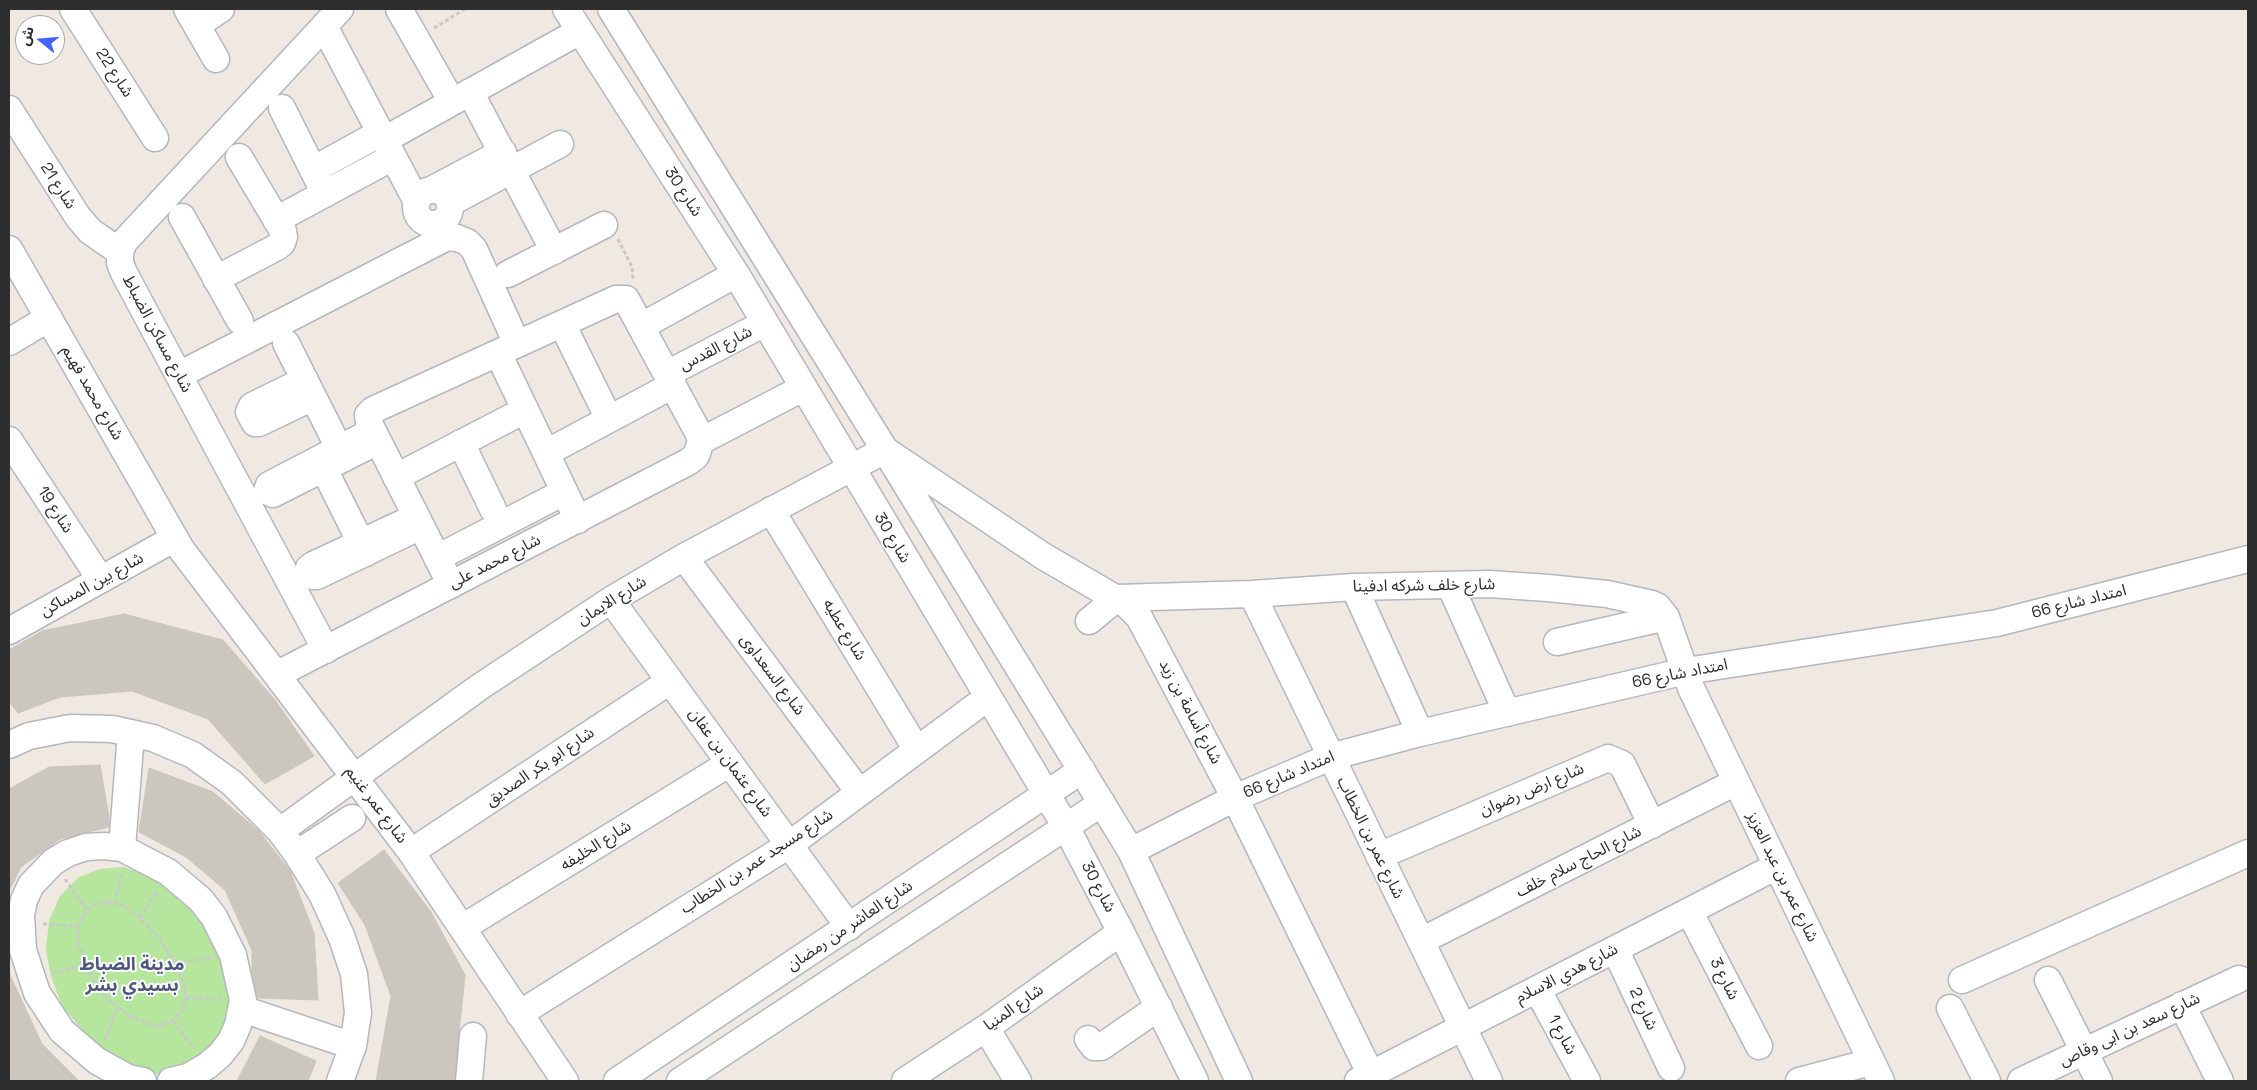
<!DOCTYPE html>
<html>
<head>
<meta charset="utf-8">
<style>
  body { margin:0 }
  #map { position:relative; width:2257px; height:1090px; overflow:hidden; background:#efe9e1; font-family:"Space Grotesk","Noto Sans Arabic",sans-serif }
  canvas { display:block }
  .frame { position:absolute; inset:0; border:10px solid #2e2e2e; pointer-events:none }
  .north { position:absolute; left:15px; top:15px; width:50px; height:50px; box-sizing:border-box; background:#fff; border:1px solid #ababab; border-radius:50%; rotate:287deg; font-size:14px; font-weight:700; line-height:20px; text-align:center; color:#2e2e2e }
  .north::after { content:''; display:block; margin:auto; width:18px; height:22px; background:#4264fb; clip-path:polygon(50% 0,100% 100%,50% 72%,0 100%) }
</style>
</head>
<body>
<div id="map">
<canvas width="2257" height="1090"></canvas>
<div class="frame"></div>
<div class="north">ش</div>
</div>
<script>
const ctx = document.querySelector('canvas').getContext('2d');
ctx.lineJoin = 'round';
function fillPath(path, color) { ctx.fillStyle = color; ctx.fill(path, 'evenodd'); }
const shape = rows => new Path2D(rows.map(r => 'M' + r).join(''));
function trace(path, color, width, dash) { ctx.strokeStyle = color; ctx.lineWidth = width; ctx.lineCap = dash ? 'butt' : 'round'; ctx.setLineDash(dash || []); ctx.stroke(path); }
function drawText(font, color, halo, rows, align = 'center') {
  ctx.font = font + ' "Space Grotesk","Noto Sans Arabic",sans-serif'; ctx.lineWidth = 4; ctx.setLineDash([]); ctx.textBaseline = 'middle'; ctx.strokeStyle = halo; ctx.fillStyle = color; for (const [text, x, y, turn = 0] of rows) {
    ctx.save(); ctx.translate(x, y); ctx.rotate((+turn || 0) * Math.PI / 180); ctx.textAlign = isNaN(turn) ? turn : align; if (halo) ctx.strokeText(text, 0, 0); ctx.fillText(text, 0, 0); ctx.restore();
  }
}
fillPath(shape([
  [123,867,145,874,187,901,206,920,231,966,231,1038,168,1075,145,1073,97,1047,62,1006,51,976,46,950,49,921,60,896,79,877,100,869]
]), '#b6e59e');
const building = shape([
  [124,614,223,640,275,700,314,756,265,784,208,719,132,691,60,697,18,713,9,702,9,650,42,631,124,614],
  [100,765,109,817,109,827,60,839,21,867,9,891,9,789,49,767,100,765],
  [149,768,213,792,259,831,290,871,314,933,318,1000,258,998,252,973,252,950,225,890,186,857,139,832,149,768],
  [384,850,431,912,465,975,454,1081,376,1081,391,996,365,925,338,883,384,850],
  [9,973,42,1044,79,1081,9,1081,9,973],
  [260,1036,316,1061,308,1081,237,1081,260,1036]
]);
fillPath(building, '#cbc7bf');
trace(building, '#cbc5ba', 1);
const minor = shape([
  [73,9,155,138],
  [187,9,216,59],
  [399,9,452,102],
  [566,9,736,274,1066,827,1121,932,1195,1081],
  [611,9,885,450,1131,851,1239,1081],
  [197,25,221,9],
  [324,26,416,200],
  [470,92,554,251],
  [282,108,325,194],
  [9,109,78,217,90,231,120,252],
  [384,140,580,31],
  [313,170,380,133],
  [433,189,503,152],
  '416 207a17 17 0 1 1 34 0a17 17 0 1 1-34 0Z',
  [450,203,560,144],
  [182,217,240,321],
  [276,220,393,157],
  [9,249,181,549,411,852,565,1081],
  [508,274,604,225],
  [216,279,277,247,282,243,284,237,283,231,239,157],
  [642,326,736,274],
  [568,336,609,419],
  [9,342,49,318],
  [286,343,344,458],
  [498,353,578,520],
  [667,374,765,323],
  [179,375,447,237,457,238,467,242,474,249,517,344],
  [305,380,252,406,249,412,255,423,259,423,313,397],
  [373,431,269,485,267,491,273,494,378,441],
  [9,440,101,580],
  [701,441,803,388],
  [461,443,493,509],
  [546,453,673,385],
  [319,459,366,553],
  [396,477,525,410],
  [771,510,917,750],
  [416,517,313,565,309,568,309,573,312,576,317,576,421,526],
  [684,557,859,792],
  [437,558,564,492],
  [1450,585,1507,713],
  [1354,587,1420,733],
  [1252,594,1489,1081],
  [611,600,849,927],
  [1089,621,1117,598,1252,594,1354,587,1489,584,1548,588,1607,594,1652,604,1658,607,1666,617,1691,688,1881,1081],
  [9,631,175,538],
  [1557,642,1666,617],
  [326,650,124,273,120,263,120,252,124,242,340,9],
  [278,674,688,462,696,456,701,441,699,434,626,299,616,299,373,410,368,415,369,423,451,585],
  [9,745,29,736,70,728,112,729,153,738,193,755,232,783,280,831,297,854,322,894,342,938,354,974,358,1013,353,1046,340,1081],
  [280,831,481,686,611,600,684,557,885,450,1043,556,1127,605,1139,617,1235,798,1374,1081],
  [122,848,131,733],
  [1131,851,1235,798,1330,757,1420,733,1686,671,1997,623,2248,559],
  [411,852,670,681],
  [297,854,352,818],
  [1379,856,1608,758,1622,764,1652,825],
  [1689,911,1759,1046],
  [462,928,730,763],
  [1421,941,1736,782],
  [1615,949,1671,1068],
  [1962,980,2248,853],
  [2048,980,2099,1081],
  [1537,989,1587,1081],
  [2182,1005,2220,1081],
  [1950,1008,1987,1081],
  [242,1009,353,1046],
  [519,1014,789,845,987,698],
  [986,1028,1018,1081],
  [1088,1039,1094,1047,1101,1047,1159,1007],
  [143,1081,128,1078,97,1061,62,1031,37,993,23,950,21,915,24,900,31,885,53,862,68,853,86,847,104,846,122,848,168,872,201,900,214,917,233,955,243,1000,238,1025,231,1041,220,1055,207,1066,188,1077,171,1081],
  [469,1081,473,1036],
  [617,1081,1082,770],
  [680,1081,1102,803],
  [905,1081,986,1028,1121,932],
  [1358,1081,1777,866],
  [1799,1081,1871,1062],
  [2021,1081,2239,979]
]);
trace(minor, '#b4b7c1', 29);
trace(shape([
  [434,28,465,9],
  [618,239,632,267,633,279],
  [65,879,87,910],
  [108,902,124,906,140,918,160,939,175,963,184,984,186,998,182,1011,173,1021,163,1025,153,1026,129,1016,107,998,91,976,78,944,78,926,87,910,100,903,108,902],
  [115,903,122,872],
  [140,918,157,891],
  [43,924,78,926],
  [175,963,212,958],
  [53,973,85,964],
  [186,998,221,999],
  [173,1021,194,1048],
  [105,1040,117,1008]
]), '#c9c9c9', 3, [4, 2.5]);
trace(minor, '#fff', 26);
drawText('16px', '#2e2e2e', '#fff', [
  ["شارع 22",114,73,57],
  ["شارع 21",58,186,57],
  ["شارع 30",683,192,57],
  ["شارع مساكن الضباط",157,334,62],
  ["شارع القدس",716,349,-27],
  ["شارع محمد فهيم",92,393,60],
  ["شارع 19",55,510,57],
  ["شارع 30",892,538,59],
  ["شارع محمد على",495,562,-27],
  ["شارع بين المساكن",92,585,-29],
  ["شارع خلف شركه ادفينا",1424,586,-1],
  ["شارع الايمان",612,601,-32],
  ["امتداد شارع 66",2079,602,-14],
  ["شارع عطيه",844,630,59],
  ["امتداد شارع 66",1680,674,-11],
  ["شارع السعداوى",772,675,53],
  ["شارع أسامة بن زيد",1190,712,62],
  ["شارع عثمان بن عفان",730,763,54],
  ["شارع ابو بكر الصديق",540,767,-34],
  ["امتداد شارع 66",1289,775,-23],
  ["شارع ارض رضوان",1532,790,-23],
  ["شارع عمر غنيم",376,805,53],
  ["شارع عمر بن الخطاب",1370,838,64],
  ["شارع الخليفه",596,846,-32],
  ["شارع مسجد عمر بن الخطاب",757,862,-33],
  ["شارع الحاج سلام خلف",1579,862,-27],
  ["شارع عمر بن عبد العزيز",1782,877,64],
  ["شارع 30",1098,887,62],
  ["شارع العاشر من رمضان",850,926,-34],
  ["شارع هدي الاسلام",1567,974,-27],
  ["شارع 3",1724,979,63],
  ["شارع المنيا",1014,1008,-35],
  ["شارع 2",1643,1009,65],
  ["شارع سعد بن ابى وقاص",2130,1030,-25],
  ["شارع 1",1562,1035,62]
]);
drawText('bold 18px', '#4d5680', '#fff', [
  ["مدينة الضباط",132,965],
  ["بسيدي بشر",132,986]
]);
</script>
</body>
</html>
